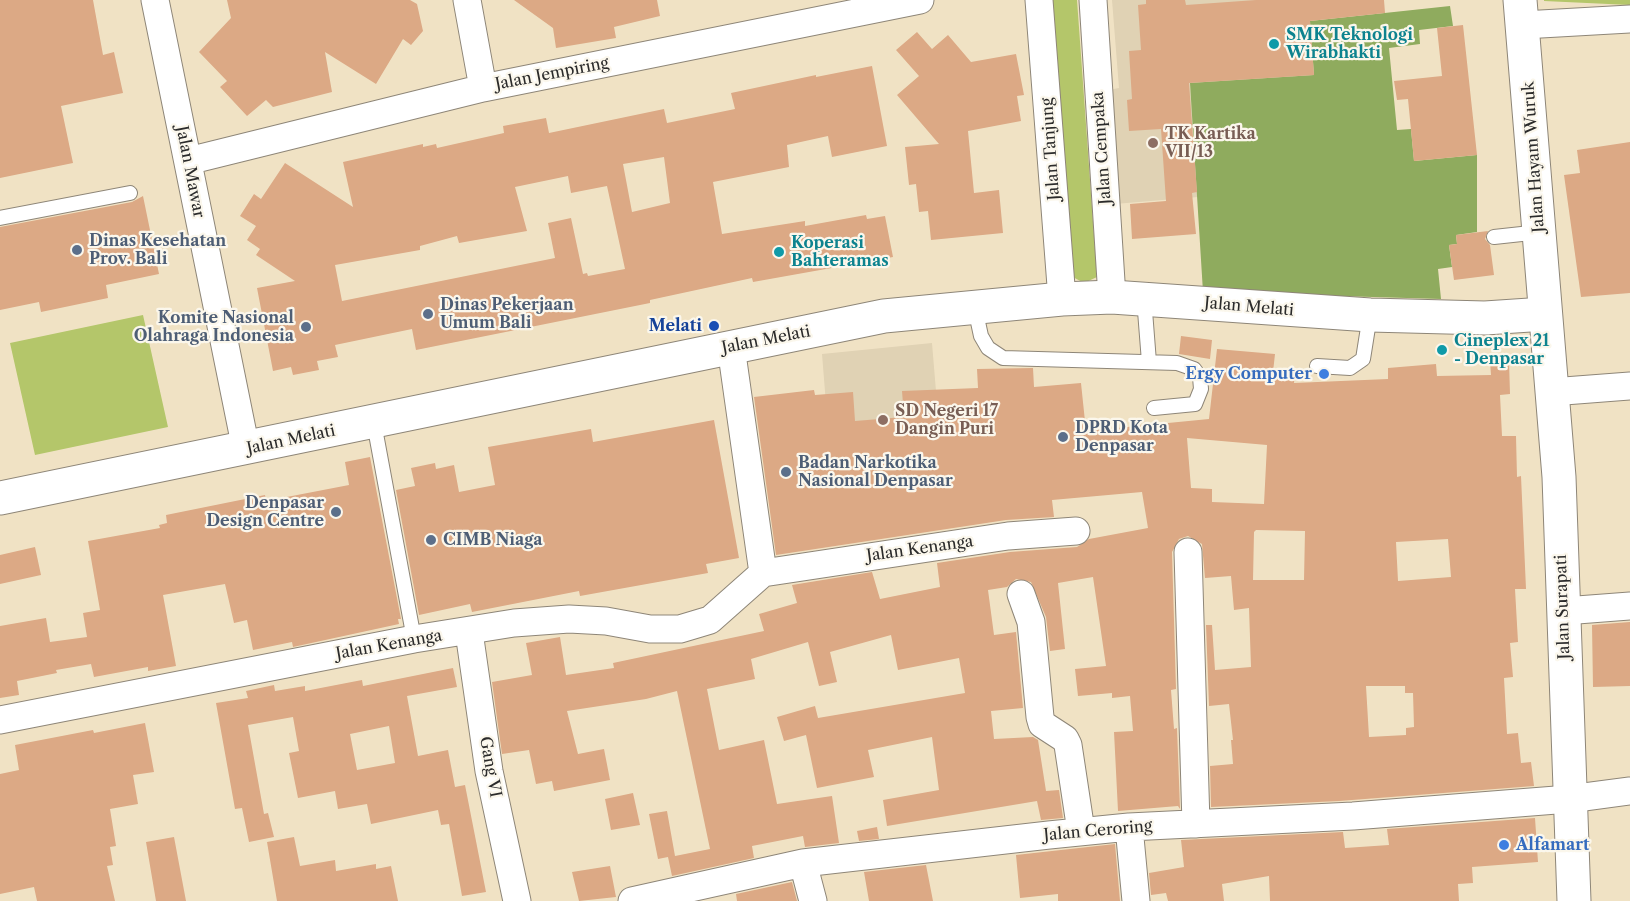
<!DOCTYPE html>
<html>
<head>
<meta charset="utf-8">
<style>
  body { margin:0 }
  canvas { display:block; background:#f0e2c4 }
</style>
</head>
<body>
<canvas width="1630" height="901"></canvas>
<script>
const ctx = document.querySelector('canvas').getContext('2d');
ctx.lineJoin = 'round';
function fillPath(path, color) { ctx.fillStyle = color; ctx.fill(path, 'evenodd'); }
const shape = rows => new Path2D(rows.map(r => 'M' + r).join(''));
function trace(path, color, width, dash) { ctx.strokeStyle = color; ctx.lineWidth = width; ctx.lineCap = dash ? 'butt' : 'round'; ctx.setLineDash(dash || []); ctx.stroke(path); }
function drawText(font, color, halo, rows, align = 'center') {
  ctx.font = font + ' "Libre Caslon Text",serif'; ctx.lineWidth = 4.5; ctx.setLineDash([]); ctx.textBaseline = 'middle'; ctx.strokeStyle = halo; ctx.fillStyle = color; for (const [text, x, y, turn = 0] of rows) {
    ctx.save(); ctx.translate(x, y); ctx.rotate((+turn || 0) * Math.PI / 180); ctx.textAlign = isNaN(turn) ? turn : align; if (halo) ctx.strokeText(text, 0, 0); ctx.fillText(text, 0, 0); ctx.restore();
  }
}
fillPath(shape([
  [1112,0,1309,0,1314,75,1190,84,1198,197,1115,204,1108,90,1119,88],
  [932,343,936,391,834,504,822,354]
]), '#e0d2b4');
fillPath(shape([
  [1051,0,1077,0,1097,277,1084,283,1071,276],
  [1544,0,1630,0,1630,5,1544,1],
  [143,315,168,427,35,455,10,343]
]), '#b4c66a');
fillPath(shape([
  [1450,6,1453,26,1419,30,1420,44,1389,48,1397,130,1411,129,1414,161,1477,155,1477,232,1456,235,1457,244,1449,245,1452,267,1438,269,1441,299,1203,292,1190,83,1314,75,1310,21]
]), '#8fab5e');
fillPath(shape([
  [0,0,93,0,103,55,114,52,123,93,61,106,73,163,0,178],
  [227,0,410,0,417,4,423,31,411,45,403,39,376,84,325,52,332,92,273,107,266,100,247,116,220,87,227,81,199,52,231,18],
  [514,0,657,0,660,16,614,27,616,38,556,48,553,28],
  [1146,0,1185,0,1186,5,1256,0,1384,0,1385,13,1310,21,1314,75,1189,83,1197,192,1192,193,1196,234,1132,239,1130,204,1166,201,1161,129,1129,131,1127,100,1132,99,1129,51,1141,50,1138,5,1146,4],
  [1463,25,1477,155,1414,161,1408,99,1397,100,1394,81,1442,76,1437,28],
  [917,32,932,49,948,35,971,62,1016,54,1024,95,1017,96,1021,121,968,131,974,193,999,190,1003,233,931,240,928,211,919,212,916,184,909,185,905,147,939,144,897,95,919,76,896,50],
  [872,66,887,146,832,157,828,136,787,145,789,167,713,182,722,234,805,221,805,226,866,215,867,219,885,216,893,257,753,282,752,278,650,300,650,303,416,350,412,329,335,345,338,357,317,361,319,370,293,375,291,367,273,371,257,288,295,281,256,255,260,249,247,240,256,226,240,216,254,194,261,199,285,163,353,207,343,162,423,144,423,147,436,144,437,148,504,133,503,126,546,118,549,133,664,109,667,123,735,109,731,93,816,75,816,77],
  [664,157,670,203,632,212,623,164],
  [568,176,571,193,607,186,625,269,588,276,587,273,583,274,571,218,548,223,555,258,342,301,335,265,420,250,420,246,457,236,459,243,527,231,515,187],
  [1630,142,1630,293,1581,297,1564,175,1580,173,1577,150],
  [143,196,159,274,106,285,108,298,41,312,39,302,0,310,0,227,132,202],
  [1488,231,1485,239,1490,245,1494,275,1454,280,1449,245,1457,244,1456,235],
  [1181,336,1212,340,1210,359,1179,354],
  [1217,349,1275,354,1273,372,1295,374,1294,383,1388,379,1388,368,1436,364,1437,376,1491,375,1490,361,1509,360,1510,394,1500,395,1502,436,1516,436,1517,477,1521,476,1526,589,1515,589,1518,642,1510,643,1513,677,1504,678,1507,734,1518,733,1521,763,1531,762,1534,786,1339,801,1211,807,1210,766,1233,764,1231,740,1233,740,1229,704,1209,706,1206,625,1212,625,1215,670,1251,667,1249,608,1234,610,1231,576,1205,578,1202,544,1188,536,1179,539,1172,552,1176,689,1171,690,1174,729,1177,728,1180,809,1178,806,1118,811,1114,732,1133,731,1130,696,1112,698,1112,693,1078,696,1075,669,1106,666,1093,577,1058,583,1065,649,1050,651,1046,617,1031,582,1016,579,1007,587,988,590,994,635,1016,632,1023,708,991,711,994,739,1033,737,1038,740,1046,791,1059,790,1063,818,1041,820,1037,801,887,826,883,800,939,790,932,737,868,750,874,777,817,788,806,735,784,741,777,717,815,706,818,718,965,693,959,658,898,670,891,635,830,652,837,682,819,686,808,642,751,659,755,679,707,689,719,750,764,740,777,804,832,796,839,843,805,847,803,836,752,846,754,858,672,876,668,857,658,859,649,814,667,811,675,856,710,849,677,691,646,699,567,711,578,754,604,749,610,780,554,791,552,781,536,784,529,750,502,754,492,682,532,675,526,643,560,637,566,675,614,668,613,663,764,631,759,614,797,603,792,585,872,572,880,599,940,587,937,563,1010,552,1077,547,1089,539,1148,528,1142,492,1052,500,1054,517,1006,520,776,555,754,397,814,390,815,395,853,392,855,421,904,417,902,391,978,388,977,369,1033,368,1034,387,1081,383,1086,431,1209,419],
  [1187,438,1267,445,1264,504,1212,502,1212,489,1191,488],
  [1256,530,1305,531,1304,580,1253,580,1254,532],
  [1448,539,1451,577,1398,581,1396,542],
  [1366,686,1405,686,1405,693,1413,693,1414,727,1406,728,1406,735,1369,737],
  [714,420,739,558,706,564,708,573,580,596,579,591,472,612,470,604,419,615,396,490,415,486,411,468,435,463,436,469,454,465,459,492,495,485,488,447,591,429,593,442],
  [370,457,401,619,398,619,399,624,293,647,292,642,253,650,247,620,234,623,225,584,163,595,176,666,148,671,148,667,94,677,91,664,56,670,57,673,17,681,19,695,0,698,0,626,46,618,50,642,87,637,83,613,100,610,88,541,160,528,159,525,167,523,166,515,265,495,266,501,349,485,345,462],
  [35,547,41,575,0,584,0,555],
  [1630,622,1630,686,1593,687,1592,625],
  [453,668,457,687,407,696,418,756,448,750,455,787,465,785,486,892,462,896,449,824,441,825,438,810,371,824,367,804,338,809,335,791,298,798,289,753,299,751,293,717,248,725,264,814,268,813,274,837,249,842,242,808,235,809,216,703,248,698,246,691,274,685,275,691,305,686,305,691,362,680,363,686],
  [389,726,395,763,357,770,350,734],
  [145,723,154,772,133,775,138,804,110,809,116,846,110,847,113,865,107,866,115,901,37,901,34,887,0,894,0,774,19,770,15,745,93,730,94,733],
  [633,793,640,825,611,830,605,799],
  [1535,818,1538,862,1472,867,1473,883,1458,884,1459,901,1270,901,1269,876,1222,884,1224,901,1168,901,1166,893,1151,895,1149,873,1184,867,1181,840,1343,832,1345,848,1389,845,1387,829],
  [877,827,879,839,859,841,857,831],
  [174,837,186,901,156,901,146,842],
  [294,837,300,866,335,860,336,871,376,864,376,869,391,866,398,901,277,901,267,842],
  [1115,844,1120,901,1058,901,1058,894,1020,898,1016,855],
  [926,865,933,901,869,901,864,872],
  [610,866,616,897,579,901,572,872],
  [792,882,797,901,737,901,736,894]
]), '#dca985');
const service = shape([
  [0,218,130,193],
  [1494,237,1540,232],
  [1144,298,1149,362],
  [975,308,981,336,988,348,1003,358,1177,363,1194,369,1200,377,1201,389,1195,404,1154,408],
  [1317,366,1350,368,1363,359,1370,315],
  [374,423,414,639]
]);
const minor = shape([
  [155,0,246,449],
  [467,0,483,88],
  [1039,0,1062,299],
  [1093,0,1112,297],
  [1523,25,1630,19],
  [188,161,483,88,920,0],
  [731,347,763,573],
  [1551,392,1630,386],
  [1188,552,1196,824],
  [1021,594,1031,622,1040,717,1042,724,1065,739,1068,745,1081,831],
  [1564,611,1630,606],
  [469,632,489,771,517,901],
  [0,720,414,639,514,623,569,619,606,621,650,629,680,629,710,620,763,573,1008,536,1076,531],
  [1129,827,1136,901],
  [803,863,813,901],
  [632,901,803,863,1049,835,1129,827,1353,816,1569,799,1630,791]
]);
const tertiary = shape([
  [0,498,884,316,1062,299,1112,297,1370,315,1485,318,1545,314]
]);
const secondary = shape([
  [1520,0,1559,477,1574,901]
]);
trace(service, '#8e8678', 16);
trace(minor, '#8e8678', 29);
trace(tertiary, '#8e8678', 35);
trace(secondary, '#8e8678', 35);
trace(service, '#fff', 14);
trace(minor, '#fff', 27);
trace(tertiary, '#fff', 33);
trace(secondary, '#fff', 33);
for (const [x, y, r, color] of [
  [1274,44,6,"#0f9aa8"],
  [1153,143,6,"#8d6e63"],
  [77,250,6,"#5c6f8a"],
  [779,252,6,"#0f9aa8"],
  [428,314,6,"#5c6f8a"],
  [714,326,6,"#1a4fb4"],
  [306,327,6,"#5c6f8a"],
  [1442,350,6,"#0f9aa8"],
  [1324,374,6,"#3f7fe0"],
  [883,420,6,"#8d6e63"],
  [1063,437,6,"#5c6f8a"],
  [786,472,6,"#5c6f8a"],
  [336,512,6,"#5c6f8a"],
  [431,540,6,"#5c6f8a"],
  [1504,845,6,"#3f7fe0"]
]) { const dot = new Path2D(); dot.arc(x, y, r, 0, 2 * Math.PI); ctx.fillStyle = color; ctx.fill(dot); trace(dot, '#fbf7ec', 2); }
drawText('bold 16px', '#0d838f', '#fbf7ec', [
  ["SMK Teknologi",1286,35],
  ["Wirabhakti",1286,53],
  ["Koperasi",791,243],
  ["Bahteramas",791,261],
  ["Cineplex 21",1454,341],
  ["- Denpasar",1454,359]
], 'left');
drawText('16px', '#2b2b2b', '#fbf7ec', [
  ["Jalan Jempiring",552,74,-11],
  ["Jalan Cempaka",1102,148,-94],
  ["Jalan Tanjung",1051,149,-94],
  ["Jalan Hayam Wuruk",1534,157,-94],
  ["Jalan Mawar",190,172,79],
  ["Jalan Melati",1249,307,5],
  ["Jalan Melati",766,340,-11],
  ["Jalan Melati",291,440,-12],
  ["Jalan Kenanga",920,549,-8],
  ["Jalan Surapati",1563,607,-92],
  ["Jalan Kenanga",389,645,-10],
  ["Gang VI",490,767,80],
  ["Jalan Ceroring",1098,831,-5]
]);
drawText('bold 16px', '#785e54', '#fbf7ec', [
  ["TK Kartika",1165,134],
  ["VII/13",1165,152],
  ["SD Negeri 17",895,411],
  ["Dangin Puri",895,429]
], 'left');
drawText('bold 16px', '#4e5e75', '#fbf7ec', [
  ["Dinas Kesehatan",89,241],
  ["Prov. Bali",89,259],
  ["Dinas Pekerjaan",440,305],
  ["Umum Bali",440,323],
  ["Komite Nasional",294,318,"right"],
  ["Olahraga Indonesia",294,336,"right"],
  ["DPRD Kota",1075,428],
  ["Denpasar",1075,446],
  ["Badan Narkotika",798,463],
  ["Nasional Denpasar",798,481],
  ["Denpasar",324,503,"right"],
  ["Design Centre",324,521,"right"],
  ["CIMB Niaga",443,540]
], 'left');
drawText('bold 16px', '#164399', '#fbf7ec', [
  ["Melati",702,326]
], 'right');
drawText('bold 16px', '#366cbe', '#fbf7ec', [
  ["Ergy Computer",1312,374],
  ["Alfamart",1516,845,"left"]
], 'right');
</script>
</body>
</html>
